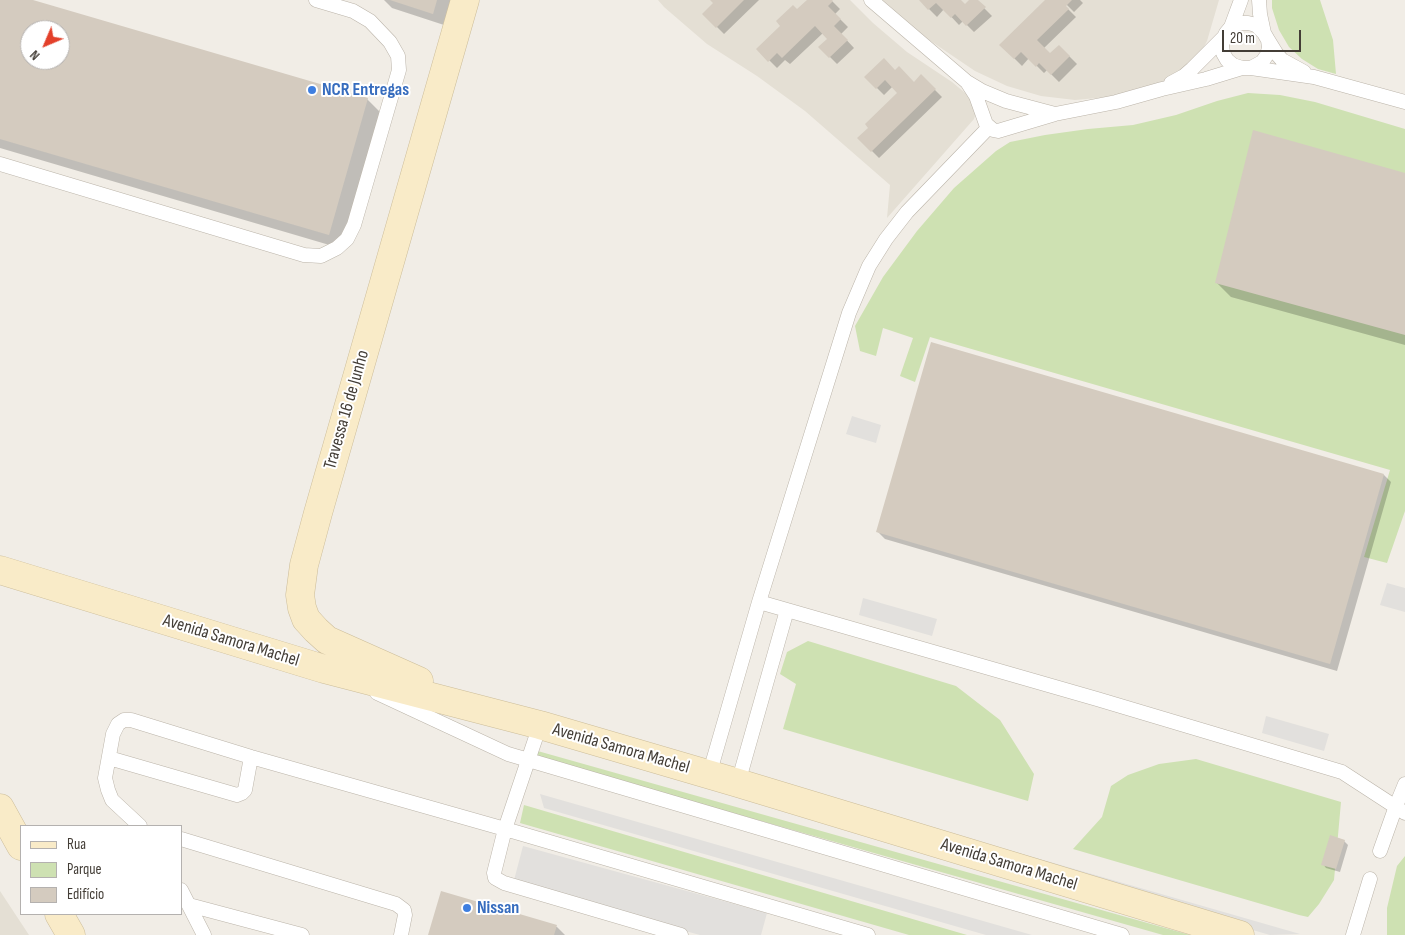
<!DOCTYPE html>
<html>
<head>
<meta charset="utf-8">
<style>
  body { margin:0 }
  #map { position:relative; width:1405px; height:935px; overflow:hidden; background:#f1ede6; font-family:"Sofia Sans Condensed",sans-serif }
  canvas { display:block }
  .legend { position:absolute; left:20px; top:825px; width:162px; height:90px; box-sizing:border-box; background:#fff; border:1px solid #b4b1af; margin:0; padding:6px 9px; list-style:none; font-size:15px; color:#433d36 }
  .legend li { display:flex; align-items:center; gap:10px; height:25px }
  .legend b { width:25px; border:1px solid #b4b1af }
  .north { position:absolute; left:20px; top:20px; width:50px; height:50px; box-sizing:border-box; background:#fff; border:1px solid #b4b1af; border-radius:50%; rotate:225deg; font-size:14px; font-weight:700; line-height:20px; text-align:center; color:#433d36 }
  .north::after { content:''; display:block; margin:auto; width:18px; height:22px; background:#e3402a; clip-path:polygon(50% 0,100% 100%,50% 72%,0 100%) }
  .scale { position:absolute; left:1222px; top:30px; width:79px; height:22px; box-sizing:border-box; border:2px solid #433d36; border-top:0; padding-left:6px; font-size:15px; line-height:18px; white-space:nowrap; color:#433d36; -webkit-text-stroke:4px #fff; paint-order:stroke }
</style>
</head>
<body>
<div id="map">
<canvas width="1405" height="935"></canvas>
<ul class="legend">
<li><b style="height:6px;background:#f9ebc8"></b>Rua</li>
<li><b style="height:14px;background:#cee1b2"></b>Parque</li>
<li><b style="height:14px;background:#d4cbbf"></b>Edifício</li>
</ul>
<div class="north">N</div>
<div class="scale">20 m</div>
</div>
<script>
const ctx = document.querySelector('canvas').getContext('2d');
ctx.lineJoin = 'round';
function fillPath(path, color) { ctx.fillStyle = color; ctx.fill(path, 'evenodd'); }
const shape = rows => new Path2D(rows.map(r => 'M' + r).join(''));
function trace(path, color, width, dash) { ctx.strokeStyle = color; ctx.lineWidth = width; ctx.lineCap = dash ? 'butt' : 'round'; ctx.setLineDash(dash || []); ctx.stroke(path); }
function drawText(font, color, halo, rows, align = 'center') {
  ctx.font = font + ' "Sofia Sans Condensed",sans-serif'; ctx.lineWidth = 4; ctx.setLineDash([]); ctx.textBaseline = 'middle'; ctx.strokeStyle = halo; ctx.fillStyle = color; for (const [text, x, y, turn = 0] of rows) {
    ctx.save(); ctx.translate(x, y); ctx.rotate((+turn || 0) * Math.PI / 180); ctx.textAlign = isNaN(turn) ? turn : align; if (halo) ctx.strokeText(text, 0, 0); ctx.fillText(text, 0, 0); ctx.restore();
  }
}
fillPath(shape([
  [658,0,850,0,873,23,907,52,952,82,970,97,976,112,974,119,887,218,890,185,805,111,757,76,707,44,664,7],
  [878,0,1219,0,1207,41,1199,56,1174,79,1142,90,1108,97,1075,100,1041,96,1007,86,975,71,907,25],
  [0,891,29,935,0,935]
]), '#e4dfd4');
fillPath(shape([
  [1272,0,1320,0,1333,40,1336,74,1318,69,1302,59,1289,47,1279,30,1272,8],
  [1248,93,1280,95,1315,102,1405,129,1405,511,1387,563,1364,557,1390,470,930,337,915,382,900,376,913,338,883,328,876,356,860,351,855,326,883,277,917,231,954,188,996,151,1010,142,1045,135,1088,129,1133,125,1176,115,1217,101],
  [808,641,956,686,1000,720,1034,774,1028,801,783,729,796,684,780,674,787,652],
  [527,748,1190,935,1163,935,525,754],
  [1196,759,1341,802,1334,880,1319,904,1308,917,1299,915,1073,849,1102,817,1111,786,1128,775,1159,764],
  [524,805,967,935,909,935,520,823],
  [1405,856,1405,935,1387,935,1387,908,1397,866]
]), '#cee1b2');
fillPath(shape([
  [852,416,881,425,876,443,846,434],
  [1387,583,1405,588,1405,612,1380,605],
  [863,598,937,619,932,636,859,615],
  [1266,716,1329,734,1324,751,1262,733],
  [762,779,1300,934,1270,935,759,788],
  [540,794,1032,935,986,935,544,808],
  [523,846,767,913,761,935,700,935,513,884]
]), '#e2e0dd');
fillPath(shape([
  [0,0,28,0,367,99,382,114,343,249,0,148],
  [30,30,60,30,60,60,30,60],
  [384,0,451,0,444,25,392,8],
  [712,0,759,0,724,34,704,14,715,3],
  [809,0,831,0,840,9,835,14,848,27,841,34,854,48,837,64,820,47,829,39,823,33,790,64,785,60,777,68,758,49],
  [920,0,959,0,965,6,971,0,976,0,992,16,974,32,963,21,959,25,944,9,937,17],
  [1046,0,1080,0,1083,3,1074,12,1066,4,1064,5,1076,17,1044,48,1050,55,1059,46,1077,64,1059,82,1047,70,1044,73,1029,58,1022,66,1001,45],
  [895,72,914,83,921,76,942,97,879,158,859,138,870,128,899,93,893,86,884,95,866,77],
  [1405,175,1405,345,1231,297,1216,282],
  [1384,475,1391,482,1337,671,885,539,878,532],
  [1344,841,1348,845,1340,872,1326,868,1323,864],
  [442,892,557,927,565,935,429,935]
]), '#0003');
fillPath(shape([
  [0,0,33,0,368,98,329,235,0,139],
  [30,30,60,30,60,60,30,60],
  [390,0,437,0,433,14],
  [710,0,744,0,716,28,702,14,713,3],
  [807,0,832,0,833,1,828,6,841,19,834,26,848,40,829,58,818,47,827,39,815,26,782,58,777,53,768,62,756,49,780,26,776,21,793,5,797,9],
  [919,0,961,0,965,4,969,0,978,0,986,7,966,26,955,14,951,18,936,3,928,10],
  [1045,0,1072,0,1066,6,1069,9,1037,40,1050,53,1059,45,1070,56,1051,75,1039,63,1036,67,1021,52,1014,59,999,45],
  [884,58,895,70,899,66,914,82,921,74,936,89,871,152,857,138,868,128,865,124,897,93,885,80,876,89,864,77],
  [1253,130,1405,173,1405,335,1215,283],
  [931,342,1384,474,1330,664,876,532],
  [1330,835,1345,840,1336,869,1321,865],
  [441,891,557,925,554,935,428,935]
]), '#d4cbbf');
const lane = shape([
  [871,0,967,82,982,91,1006,101,1055,114],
  [1231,27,1241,0],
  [1224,37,1222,45,1223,53,1227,60,1233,65,1242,68],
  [1268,40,1276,53,1282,60,1304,72],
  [1251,68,1262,62,1267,55,1269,48,1268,40,1264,33,1260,14,1259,0],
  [967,82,976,96,986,124,993,130,998,131,1055,114,1116,102,1162,89,1206,79,1242,68,1251,68,1314,77,1405,102],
  [1171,83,1184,76,1192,69,1224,37,1226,33,1231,27,1238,23,1248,23,1256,25,1264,33],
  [0,164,304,255,321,256,337,248,347,239,354,225,399,70,398,56,390,42,370,21,353,11,316,0],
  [759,602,1097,699,1342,772,1405,813],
  [377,693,508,754,1122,935],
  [540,725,505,829,494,873,495,878,504,883,681,935],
  [109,758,237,795,242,793,245,790,251,757],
  [709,775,759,602,849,313,869,266,886,239,907,212,989,127],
  [738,783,787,610],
  [140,826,112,800,108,790,105,778,113,734,118,724,124,720,131,720,251,757,505,829,868,935],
  [181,839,396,904,404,910,405,915,401,935],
  [1380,851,1396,806,1405,784],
  [181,890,204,935],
  [189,905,302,935],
  [1353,935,1370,879]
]);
const secondary = shape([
  [0,570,324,669,540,725,738,783,1240,935],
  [419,681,327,640,316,630,306,619,302,608,300,595,304,565,318,513,465,0],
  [0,808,21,846],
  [59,914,71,935]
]);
trace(lane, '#bbb4a9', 15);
trace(secondary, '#ccbd9a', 29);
trace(lane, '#fff', 14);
trace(secondary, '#f9ebc8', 28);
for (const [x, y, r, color] of [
  [312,90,5,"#3f7fe0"],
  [467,908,5,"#3f7fe0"]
]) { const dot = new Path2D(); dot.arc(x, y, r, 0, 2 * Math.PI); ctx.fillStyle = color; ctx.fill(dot); trace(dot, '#fff', 2); }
drawText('bold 18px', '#366cbe', '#fff', [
  ["NCR Entregas",322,90],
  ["Nissan",477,908]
], 'left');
drawText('18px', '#433d36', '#fff', [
  ["Travessa 16 de Junho",347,410,-74],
  ["Avenida Samora Machel",231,641,17],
  ["Avenida Samora Machel",621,749,16],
  ["Avenida Samora Machel",1009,865,17]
]);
</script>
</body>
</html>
